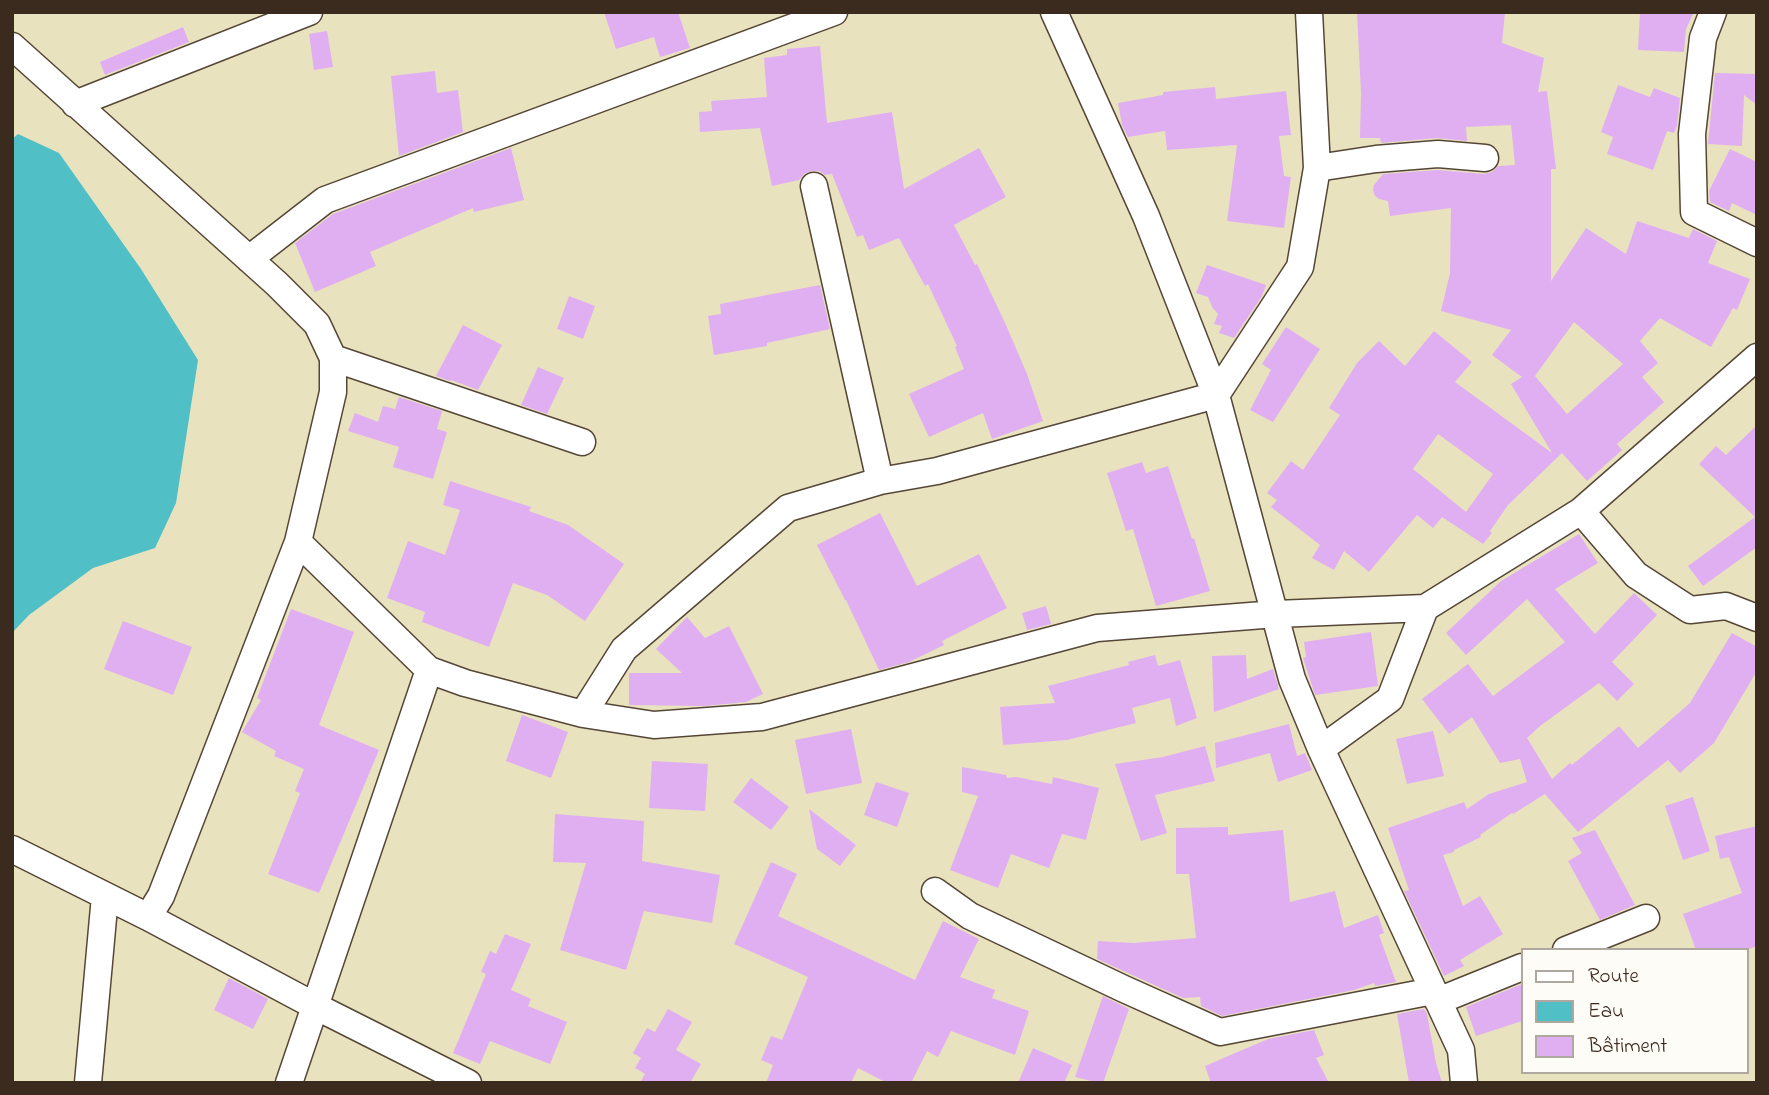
<!DOCTYPE html>
<html>
<head>
<meta charset="utf-8">
<style>
  body { margin:0 }
  #map { position:relative; width:1769px; height:1095px; overflow:hidden; background:#e9e2bf; font-family:"Indie Flower",sans-serif }
  canvas { display:block }
  .frame { position:absolute; inset:0; border:14px solid #3b2a1e; pointer-events:none }
  .legend { position:absolute; left:1521px; top:948px; width:228px; height:126px; box-sizing:border-box; background:#fdfcf7; border:2px solid #afa8a0; margin:0; padding:9px 12px; list-style:none; font-size:21px; color:#3b2a1e }
  .legend li { display:flex; align-items:center; gap:14px; height:35px }
  .legend b { width:35px; border:2px solid #afa8a0 }
</style>
</head>
<body>
<div id="map">
<canvas width="1769" height="1095"></canvas>
<div class="frame"></div>
<ul class="legend">
<li><b style="height:9px;background:#fff"></b>Route</li>
<li><b style="height:19px;background:#51bfc6"></b>Eau</li>
<li><b style="height:19px;background:#e0aff1"></b>Bâtiment</li>
</ul>
</div>
<script>
const ctx = document.querySelector('canvas').getContext('2d');
ctx.lineJoin = 'round';
function fillPath(path, color) { ctx.fillStyle = color; ctx.fill(path, 'evenodd'); }
const shape = rows => new Path2D(rows.map(r => 'M' + r).join(''));
function trace(path, color, width, dash) { ctx.strokeStyle = color; ctx.lineWidth = width; ctx.lineCap = dash ? 'butt' : 'round'; ctx.setLineDash(dash || []); ctx.stroke(path); }
fillPath(shape([
  [18,134,59,153,141,269,198,360,176,503,155,548,93,568,29,615,12,633,12,139]
]), '#51bfc6');
fillPath(shape([
  [604,12,678,12,690,48,660,57,654,37,616,49],
  [1357,12,1505,12,1502,43,1544,58,1538,92,1547,91,1556,169,1551,169,1551,281,1586,228,1626,254,1637,221,1689,238,1693,229,1717,241,1708,263,1750,279,1737,310,1733,308,1711,347,1660,318,1640,341,1658,363,1642,377,1664,402,1617,444,1622,450,1587,481,1562,453,1508,505,1490,531,1492,533,1483,544,1442,517,1433,528,1417,515,1369,572,1344,551,1334,570,1312,558,1320,545,1271,507,1277,500,1267,493,1291,461,1303,470,1340,415,1329,408,1357,363,1379,341,1405,366,1434,331,1472,362,1455,382,1552,453,1511,384,1522,377,1492,355,1511,330,1441,311,1450,273,1451,208,1390,216,1388,201,1379,199,1375,196,1373,190,1374,185,1383,174,1438,170,1484,174,1492,172,1498,166,1515,165,1511,125,1466,127,1467,141,1437,138,1381,143,1380,138,1360,138,1361,93],
  [1574,322,1623,364,1567,414,1535,376],
  [1438,434,1493,474,1466,512,1413,469],
  [1640,12,1694,12,1686,29,1684,52,1638,50],
  [183,27,189,42,105,75,100,62],
  [327,31,333,67,314,70,309,34],
  [820,46,827,123,892,112,904,189,979,148,1006,197,954,225,975,265,977,264,1006,325,1027,374,1043,421,992,439,983,413,929,437,909,394,964,369,955,347,957,346,928,284,925,286,899,238,869,250,863,235,857,237,832,174,825,175,819,171,811,171,804,174,799,180,772,186,760,128,700,132,699,112,712,111,711,101,767,97,764,58,787,55,787,49],
  [435,71,437,93,458,90,463,132,399,156,391,76],
  [1715,73,1757,74,1757,105,1744,95,1742,146,1708,144],
  [1618,85,1650,97,1654,88,1680,98,1677,126,1674,133,1667,131,1653,170,1607,154,1613,137,1601,132],
  [1215,87,1216,99,1286,91,1291,135,1279,136,1284,176,1291,177,1284,228,1227,221,1237,145,1167,150,1165,131,1128,137,1122,125,1118,103,1163,95,1163,92],
  [511,148,524,200,474,212,473,208,370,252,376,266,315,292,295,243,333,214],
  [1730,149,1757,162,1757,215,1732,203,1729,211,1710,202,1709,191],
  [1207,265,1266,285,1262,296,1234,338,1219,333,1222,326,1214,324,1218,314,1212,307,1208,297,1196,293],
  [820,285,830,329,767,343,767,346,714,355,708,316,721,314,720,304],
  [569,296,595,306,583,339,557,329],
  [463,325,502,345,478,390,451,380,450,381,436,376],
  [1286,327,1320,349,1273,422,1250,410,1271,370,1262,364],
  [538,367,564,378,547,414,521,405],
  [399,397,442,411,437,429,447,432,433,479,393,467,399,447,348,431,355,413,378,422,383,406,395,409],
  [1757,425,1757,547,1703,586,1688,566,1755,517,1699,464,1716,446,1726,455],
  [1142,462,1146,473,1168,466,1192,539,1194,538,1210,591,1156,606,1133,529,1126,531,1107,473],
  [450,481,531,507,529,511,568,525,624,564,585,621,547,595,513,583,489,647,422,622,425,612,387,598,408,541,445,555,460,510,443,505],
  [880,513,917,586,979,554,1007,608,942,641,944,645,909,662,879,670,846,600,845,600,817,545],
  [1579,534,1598,563,1555,589,1595,634,1634,593,1657,615,1612,662,1634,684,1617,701,1599,683,1540,726,1527,738,1552,779,1570,763,1572,765,1619,726,1638,748,1690,703,1732,633,1757,647,1757,671,1714,743,1680,773,1668,760,1578,832,1545,794,1513,814,1512,813,1480,835,1481,837,1454,850,1454,852,1443,855,1463,906,1480,896,1503,934,1460,960,1464,966,1444,976,1404,891,1409,890,1388,828,1464,802,1467,809,1489,794,1527,782,1520,759,1500,763,1472,717,1449,734,1422,699,1468,664,1493,696,1565,642,1527,599,1466,655,1446,633,1501,581],
  [1046,606,1051,624,1027,630,1022,613],
  [291,609,354,632,319,725,379,750,319,893,268,874,300,793,295,791,304,769,274,756,276,751,242,732,261,700,257,698],
  [687,617,705,638,729,626,763,694,746,702,704,706,629,705,629,673,682,673,656,649],
  [123,621,192,647,173,695,104,669],
  [1371,632,1378,686,1315,695,1303,658,1306,657,1304,642],
  [1155,655,1158,666,1180,660,1197,718,1176,726,1170,698,1132,708,1136,723,1067,740,1003,745,1000,707,1055,703,1048,686,1129,665,1128,662],
  [1246,655,1247,679,1273,669,1279,689,1214,712,1212,656],
  [522,715,568,732,551,778,506,761],
  [1289,724,1297,756,1305,753,1312,770,1278,782,1270,753,1216,768,1215,743],
  [851,729,862,783,806,794,795,740],
  [1433,731,1444,776,1407,784,1396,739],
  [1205,746,1215,781,1155,795,1167,833,1141,841,1115,764,1163,757],
  [652,761,708,764,705,811,649,808],
  [962,767,1006,775,1007,778,1016,777,1052,784,1053,777,1099,788,1086,840,1062,834,1049,868,1011,854,998,888,950,870,978,796,962,792],
  [751,778,789,807,771,830,733,802],
  [876,782,909,793,897,827,864,815],
  [1693,797,1710,851,1683,860,1665,806],
  [809,809,856,845,840,866,817,849],
  [555,814,644,821,642,861,720,875,712,923,644,911,626,970,560,950,586,863,553,862],
  [1757,826,1757,946,1746,950,1696,950,1683,914,1742,893,1729,857,1720,859,1715,836],
  [1228,827,1228,835,1283,830,1290,902,1335,891,1344,928,1378,915,1384,933,1379,935,1396,982,1375,986,1374,983,1354,990,1222,1016,1201,1006,1200,997,1183,998,1097,959,1098,941,1134,943,1196,938,1189,874,1176,874,1176,828],
  [1595,830,1635,905,1600,920,1568,861,1582,853,1572,838],
  [771,862,797,874,778,916,915,980,943,921,979,939,960,977,995,990,992,998,1029,1011,1015,1055,951,1031,938,1057,927,1051,911,1083,887,1083,858,1068,851,1083,766,1083,773,1065,761,1060,771,1036,782,1040,808,977,734,944],
  [505,934,531,944,511,990,531,999,528,1006,567,1022,550,1064,490,1041,480,1064,453,1053,486,974,481,972,490,951,496,954],
  [229,978,268,999,253,1029,214,1010],
  [1522,984,1522,1021,1476,1036,1466,1007],
  [1103,996,1129,1009,1103,1083,1099,1083,1075,1077],
  [668,1009,692,1022,676,1050,701,1064,690,1083,640,1083,645,1074,635,1068,641,1058,633,1053,647,1028,655,1032],
  [1424,1009,1427,1014,1436,1063,1442,1083,1409,1083,1397,1014],
  [1314,1030,1324,1055,1316,1058,1329,1083,1211,1083,1205,1066,1268,1039],
  [1033,1048,1072,1065,1064,1083,1018,1083]
]), '#e0aff1');
const minor = shape([
  [1054,12,1146,216,1216,395,1292,679,1321,749,1461,1050,1464,1083],
  [1713,12,1703,38,1692,134,1694,212,1757,243],
  [12,46,277,284,317,324,333,358,333,392,298,542],
  [75,104,309,12],
  [1317,168,1376,159,1438,154,1485,158],
  [814,186,880,481],
  [249,259,325,200,834,12],
  [333,358,582,442],
  [1581,511,1636,575,1690,610,1726,606,1757,618],
  [583,714,624,649,788,508,880,481,937,471,1216,395,1300,267,1317,168,1309,12],
  [1321,749,1390,699,1425,608],
  [12,849,148,917,161,896,298,542,429,670,465,683,583,714,654,725,762,717,1097,628,1276,614,1425,608,1581,511,1757,357],
  [935,891,970,916,1124,989,1220,1032,1433,991],
  [148,917,315,1006,468,1083],
  [1566,950,1646,918],
  [1438,1001,1522,967],
  [88,1083,105,896],
  [289,1083,429,670]
]);
trace(minor, '#554636', 29);
trace(minor, '#fff', 26);
</script>
</body>
</html>
